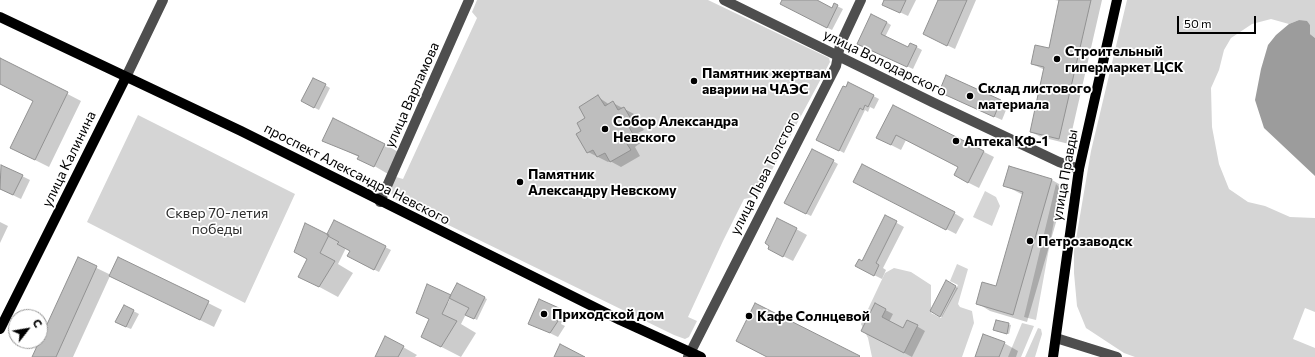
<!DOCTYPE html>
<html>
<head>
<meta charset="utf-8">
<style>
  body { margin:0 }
  #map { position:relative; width:1315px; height:357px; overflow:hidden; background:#fff; font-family:Commissioner,sans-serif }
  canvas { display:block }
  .north { position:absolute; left:8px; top:309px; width:40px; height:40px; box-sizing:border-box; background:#fff; border:1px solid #999; border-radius:50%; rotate:59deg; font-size:11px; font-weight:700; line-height:16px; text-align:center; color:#000 }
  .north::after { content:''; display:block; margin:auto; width:14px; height:18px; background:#000; clip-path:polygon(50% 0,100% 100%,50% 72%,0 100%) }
  .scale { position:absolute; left:1177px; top:16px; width:79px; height:18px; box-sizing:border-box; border:2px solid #000; border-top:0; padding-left:5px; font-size:12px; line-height:14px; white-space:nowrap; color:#000; -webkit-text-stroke:3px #fff; paint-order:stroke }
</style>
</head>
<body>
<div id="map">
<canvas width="1315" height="357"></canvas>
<div class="north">С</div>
<div class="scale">50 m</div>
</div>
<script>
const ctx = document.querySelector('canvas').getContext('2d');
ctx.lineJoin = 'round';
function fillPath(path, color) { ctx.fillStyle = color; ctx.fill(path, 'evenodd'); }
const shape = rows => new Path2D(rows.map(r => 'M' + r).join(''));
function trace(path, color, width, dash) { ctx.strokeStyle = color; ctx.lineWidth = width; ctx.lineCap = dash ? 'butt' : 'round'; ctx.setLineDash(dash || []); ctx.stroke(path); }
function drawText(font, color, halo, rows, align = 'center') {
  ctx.font = font + ' Commissioner,sans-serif'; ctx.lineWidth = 3.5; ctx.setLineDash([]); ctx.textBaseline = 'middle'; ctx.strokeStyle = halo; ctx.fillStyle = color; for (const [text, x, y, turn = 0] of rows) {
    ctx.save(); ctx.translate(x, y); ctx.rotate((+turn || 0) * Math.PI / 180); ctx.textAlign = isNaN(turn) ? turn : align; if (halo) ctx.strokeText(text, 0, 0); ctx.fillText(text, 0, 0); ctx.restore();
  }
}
fillPath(shape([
  [477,0,708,0,829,58,830,62,758,196,744,199,723,241,688,317,697,321,689,337,685,339,674,335,395,199,392,195,390,189,396,177,403,179,477,18,472,12],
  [1127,0,1315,0,1315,38,1310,34,1310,25,1299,20,1289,24,1271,19,1252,24,1231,38,1224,50,1219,70,1211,88,1212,127,1219,164,1229,189,1248,202,1265,206,1290,217,1315,218,1315,312,1305,308,1293,339,1315,348,1315,357,1135,357,1124,353,1086,328,1077,306,1074,273,1074,251,1091,151],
  [138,115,295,194,245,303,87,222],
  [1056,184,1060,188,1059,193,1036,320,1024,317],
  [985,191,996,197,1000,206,992,226,973,217],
  [957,264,968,269,958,304,960,307,972,311,974,323,962,357,872,357,868,338,861,324,885,273,894,268,911,272,931,285,931,313,941,318,958,285,950,281],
  [1022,323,1034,326,1021,357,1008,357],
  [1038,328,1041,329,1042,334,1035,357,1025,357]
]), '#d5d5d5');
fillPath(shape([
  [1299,20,1307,21,1310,25,1310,34,1315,38,1315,176,1264,128,1255,100,1261,69,1268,45,1276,35,1289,24]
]), '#9c9c9c');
fillPath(shape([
  [783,0,815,0,833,9,835,5,843,9,832,30,786,7],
  [885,0,916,0,908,16,891,8],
  [939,0,976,0,955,49,932,38],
  [1055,0,1102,0,1069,144,1041,137,1031,132,1045,70,1032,64,1049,49,1060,1],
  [886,22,891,25,885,37,909,48,911,44,922,50,913,69,863,46],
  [0,59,81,101,49,167,25,155,34,101,0,84],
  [849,83,879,99,874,109,870,107,868,112,865,110,844,153,823,142],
  [325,85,330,88,319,110,307,104],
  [948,96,1000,101,1008,105,1002,120],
  [598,97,610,105,613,103,634,114,644,130,638,133,643,141,635,147,640,156,621,167,610,161,608,162,588,152,582,131],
  [893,106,994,157,979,188,965,181,959,167,906,140,901,150,887,143],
  [323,140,385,144,398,152,388,174,359,157],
  [833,161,838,164,811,216,790,206],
  [2,166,30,180,21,199,0,189],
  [1009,168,1052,180,1066,188,1027,322,990,311,977,303,997,287,1023,195,1004,185],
  [865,187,954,213,964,219,956,234],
  [886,217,904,227,883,268,886,270,882,279,864,270,863,262],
  [778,219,807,235,793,261,779,254],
  [334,221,391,250,379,272,353,259,351,251,346,248,338,264,353,273,338,297,299,276,308,259,306,225,329,237,328,234],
  [0,222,8,226,0,243],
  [119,258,222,310,214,327,110,276,73,357,33,357,78,259,111,275],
  [947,282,958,288,942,317,931,311],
  [457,284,487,299,477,320,466,314,461,324,476,333,461,357,422,337,430,320,417,312,448,303],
  [876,305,893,314,889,322,904,329,908,321,925,331,912,357,870,335],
  [124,306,139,314,131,329,121,325],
  [558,309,566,313,561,324,565,326,558,337,529,323],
  [997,321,1011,325,1009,334,997,331],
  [1004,343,1018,351,1016,357,976,357],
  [403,347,417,355,415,357,376,357]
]), '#0003');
const building = shape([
  [782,0,817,0,832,8,834,3,838,5,827,28,780,4,782,0],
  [884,0,906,0,900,13,882,5,884,0],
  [938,0,967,0,947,46,923,34,938,0],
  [1059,0,1091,0,1059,139,1030,132,1044,67,1031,64,1035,45,1049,48,1059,0],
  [871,14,887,22,881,34,908,47,910,43,917,46,907,67,857,44,871,14],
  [0,58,68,92,35,160,10,148,33,101,0,84,0,58],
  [946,75,1001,100,994,117,939,92,946,75],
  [313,78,326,84,314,108,301,101,313,78],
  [848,82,874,95,868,107,865,105,863,110,860,108,839,151,816,140,843,86,846,87,848,82],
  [598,95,605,106,613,101,618,110,624,107,634,124,629,127,634,136,625,141,631,150,610,162,605,153,597,157,593,150,587,153,576,134,581,131,577,123,585,118,579,107,598,95],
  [893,105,984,151,968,183,954,175,958,167,896,135,891,145,876,138,893,105],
  [333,118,385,144,374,167,357,159,359,156,322,141,333,118],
  [812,149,834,160,806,214,784,203,812,149],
  [862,164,955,212,946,230,853,182,862,164],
  [1,165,23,175,13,195,0,189,1,165],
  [1009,166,1052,179,1013,315,976,304,982,282,996,286,1023,192,1003,186,1009,166],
  [885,215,897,221,876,263,879,265,874,276,855,266,859,259,862,261,885,215],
  [777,218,797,228,783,257,768,249,769,246,765,243,777,218],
  [334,220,386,246,374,270,347,256,350,251,337,244,339,242,328,236,327,234,334,220],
  [305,223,329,235,320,253,335,261,319,287,298,277,307,259,294,252,305,223],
  [78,257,97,266,56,357,32,357,78,257],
  [118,257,209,301,200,320,109,276,118,257],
  [946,280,956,286,940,317,930,311,946,280],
  [457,283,485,297,474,319,465,315,469,308,449,298,457,283],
  [427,284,451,295,442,314,457,321,441,347,421,337,429,319,416,313,427,284],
  [539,299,559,308,554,319,558,321,550,333,528,324,539,299],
  [755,303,860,356,859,357,767,357,736,341,755,303],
  [875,303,886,309,882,317,903,328,907,320,918,325,904,353,861,331,875,303],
  [124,305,134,310,126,327,115,322,124,305],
  [996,320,1009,323,1007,334,993,330,996,320],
  [983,334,1005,342,999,357,975,357,983,334],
  [385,336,404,346,398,357,375,357,385,336],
  [560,344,585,357,554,357,560,344]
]);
fillPath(building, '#bebebe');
trace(building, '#929292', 1);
trace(shape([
  [724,0,932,102,1059,162,1079,169],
  [126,77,163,0],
  [380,202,469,0],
  [1056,338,1117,357],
  [688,357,836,66,840,45,861,0]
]), '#4e4e4e', 10);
trace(shape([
  [0,17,241,131,620,320,701,357],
  [0,329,126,77],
  [1053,357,1079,169,1117,0]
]), '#000', 10);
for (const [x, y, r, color] of [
  [1057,59,4,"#000"],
  [694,81,4,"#000"],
  [970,96,4,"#000"],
  [605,129,4,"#000"],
  [956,141,4,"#000"],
  [520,182,4,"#000"],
  [1030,241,4,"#000"],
  [544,314,4,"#000"],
  [749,316,4,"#000"]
]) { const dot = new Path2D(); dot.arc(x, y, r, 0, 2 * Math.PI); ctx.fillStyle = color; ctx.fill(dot); trace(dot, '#fff', 1.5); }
drawText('bold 14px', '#000', '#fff', [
  ["Строительный",1065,51],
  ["гипермаркет ЦСК",1065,67],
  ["Памятник жертвам",702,73],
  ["аварии на ЧАЭС",702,89],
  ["Склад листового",978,88],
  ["материала",978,104],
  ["Собор Александра",613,121],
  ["Невского",613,137],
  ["Аптека КФ-1",964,141],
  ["Памятник",528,174],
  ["Александру Невскому",528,190],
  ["Петрозаводск",1038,241],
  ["Приходской дом",552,314],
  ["Кафе Солнцевой",757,316]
], 'left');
drawText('14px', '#000', '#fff', [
  ["улица Володарского",885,63,26],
  ["улица Варламова",412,95,-66],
  ["улица Калинина",69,159,-64],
  ["улица Льва Толстого",765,173,-63],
  ["проспект Александра Невского",357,174,27],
  ["улица Правды",1065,175,-80]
]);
drawText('14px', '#2c2c2c', '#fff', [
  ["Сквер 70-летия",217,213],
  ["победы",217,229]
]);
</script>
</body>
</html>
